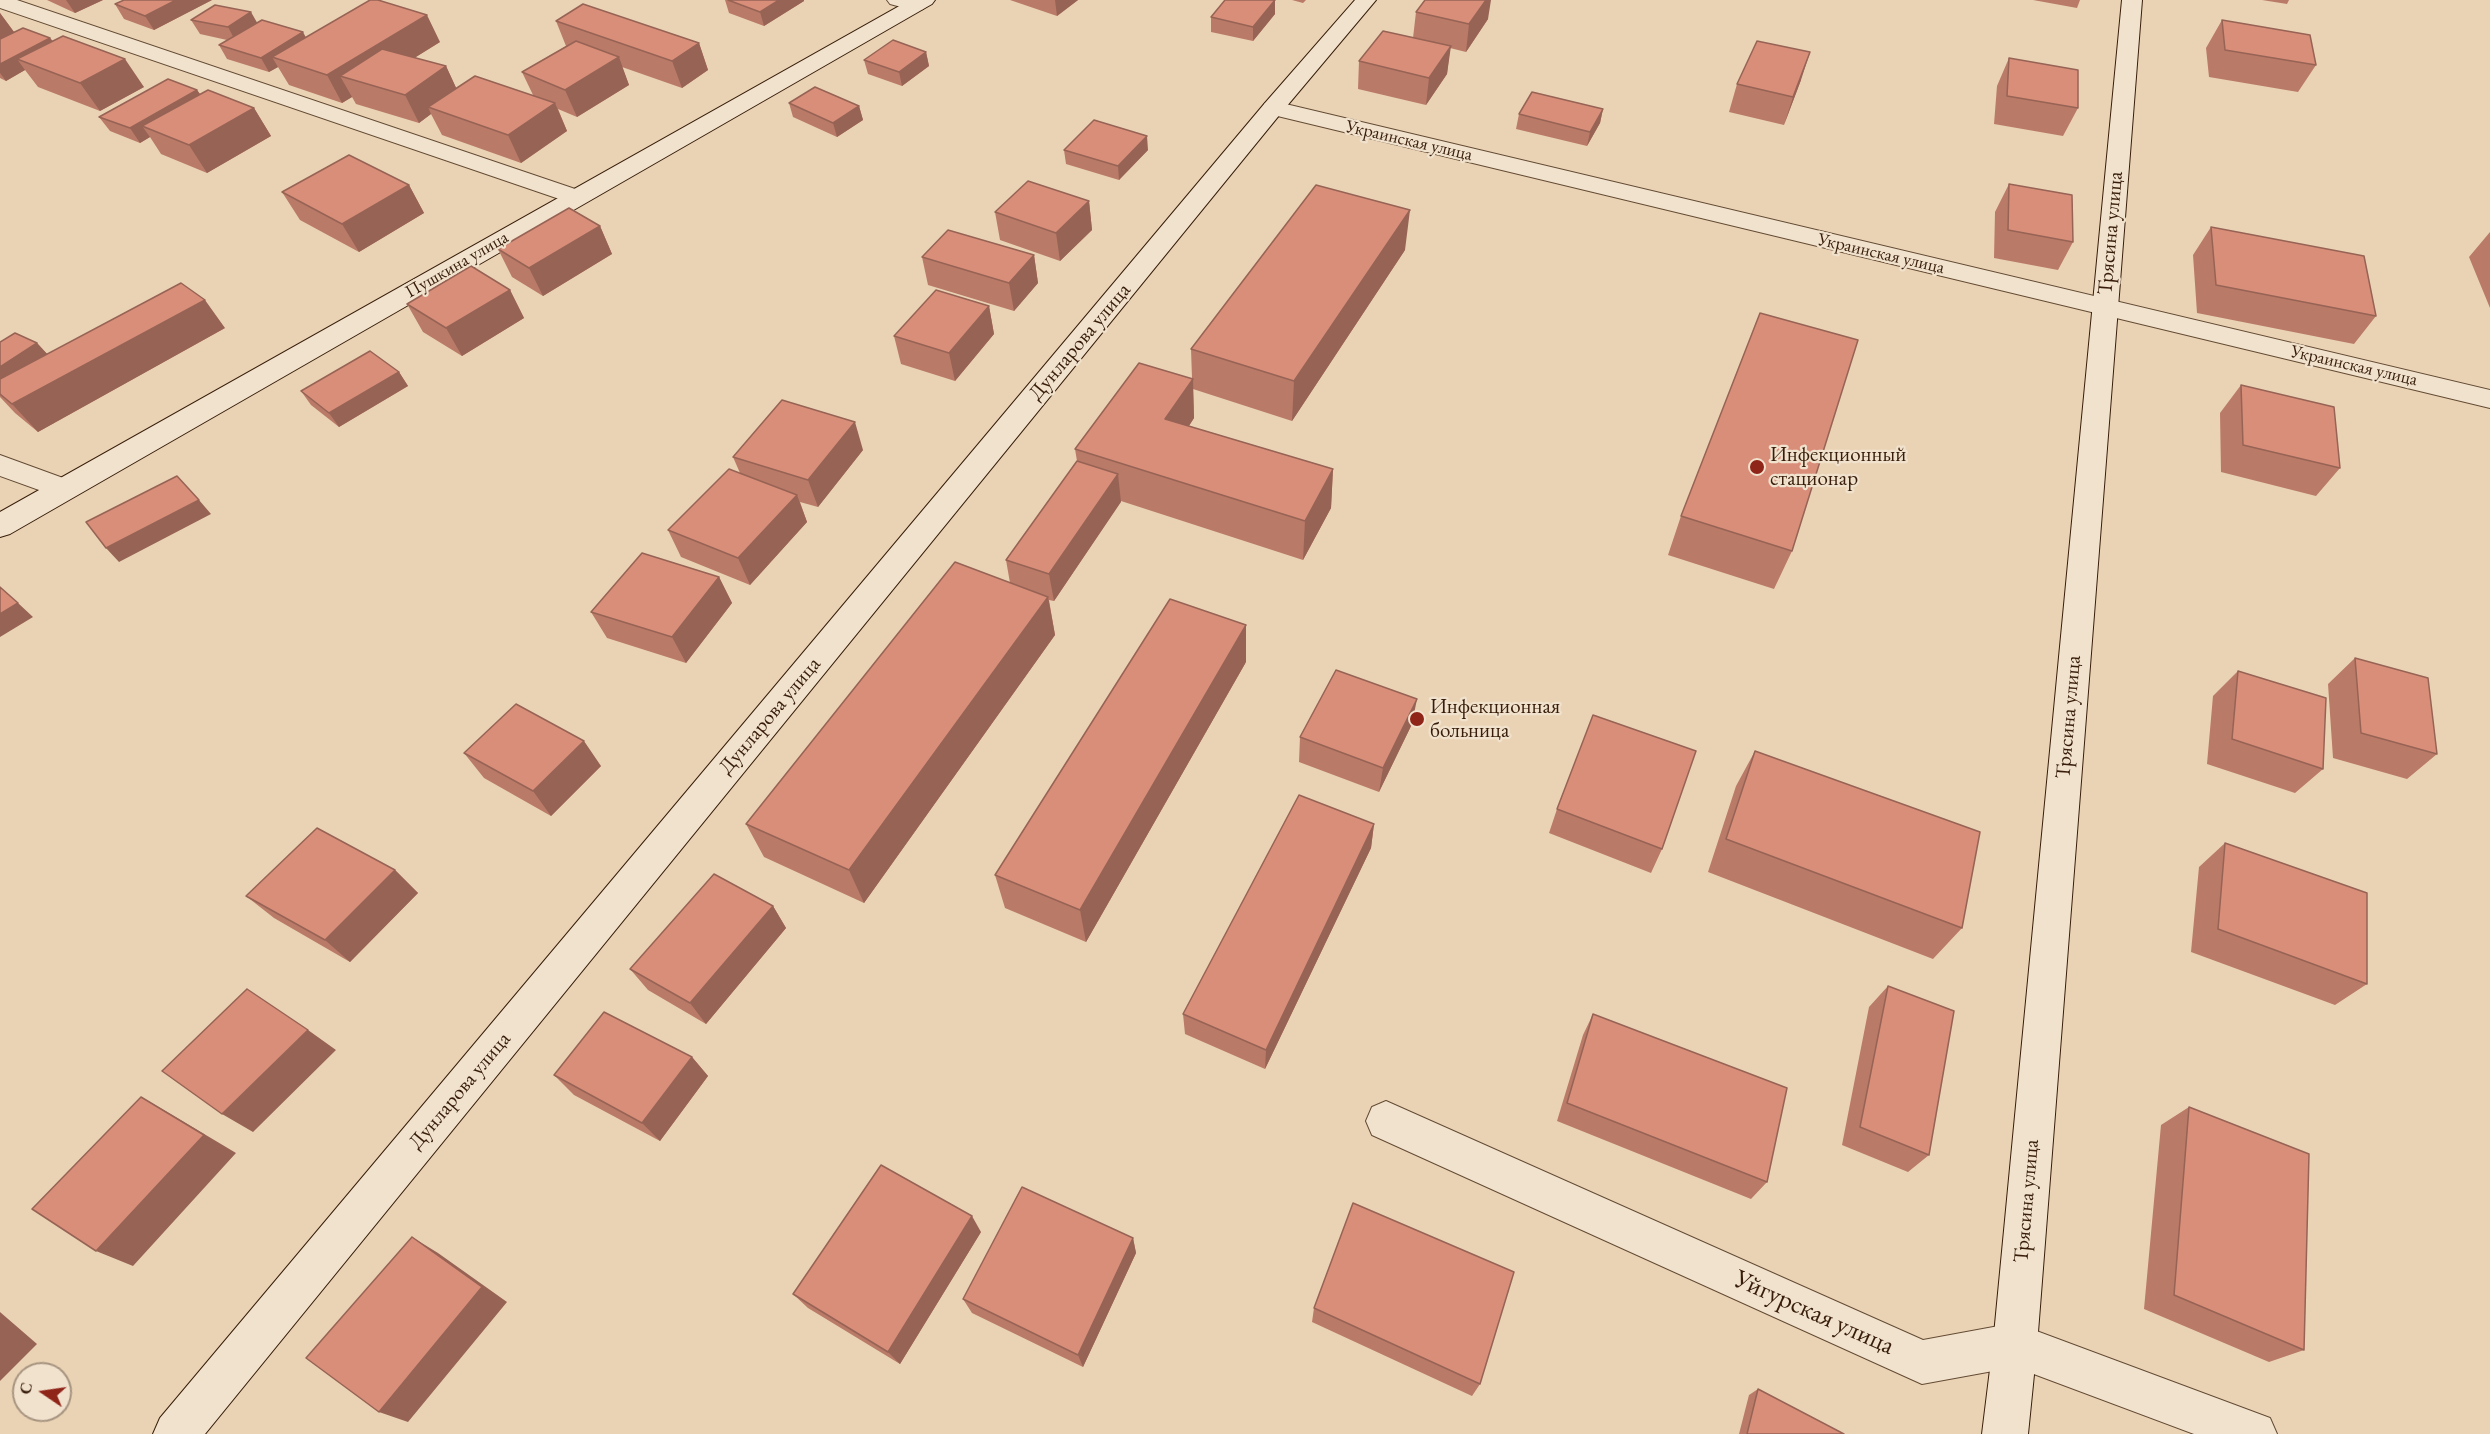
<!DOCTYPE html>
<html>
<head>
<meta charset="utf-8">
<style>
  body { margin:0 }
  #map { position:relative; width:2490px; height:1434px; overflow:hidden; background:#ead3b4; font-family:"EB Garamond",serif }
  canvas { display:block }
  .north { position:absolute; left:12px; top:1362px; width:60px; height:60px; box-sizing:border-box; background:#f1e2ce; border:2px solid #a79480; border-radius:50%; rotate:283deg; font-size:16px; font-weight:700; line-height:24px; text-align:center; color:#381e0a }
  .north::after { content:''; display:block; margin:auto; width:21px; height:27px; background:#8f2418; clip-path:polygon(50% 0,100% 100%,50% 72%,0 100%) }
</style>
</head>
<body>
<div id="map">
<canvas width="2490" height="1434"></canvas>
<div class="north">С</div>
</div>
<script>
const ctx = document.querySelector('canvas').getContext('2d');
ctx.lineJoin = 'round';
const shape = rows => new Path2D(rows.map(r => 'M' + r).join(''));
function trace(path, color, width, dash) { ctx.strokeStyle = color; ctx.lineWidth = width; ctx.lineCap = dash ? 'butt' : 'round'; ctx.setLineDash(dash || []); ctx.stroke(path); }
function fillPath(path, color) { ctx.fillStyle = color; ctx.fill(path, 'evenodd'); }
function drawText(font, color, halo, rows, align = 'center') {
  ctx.font = font + ' "EB Garamond",serif'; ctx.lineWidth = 4.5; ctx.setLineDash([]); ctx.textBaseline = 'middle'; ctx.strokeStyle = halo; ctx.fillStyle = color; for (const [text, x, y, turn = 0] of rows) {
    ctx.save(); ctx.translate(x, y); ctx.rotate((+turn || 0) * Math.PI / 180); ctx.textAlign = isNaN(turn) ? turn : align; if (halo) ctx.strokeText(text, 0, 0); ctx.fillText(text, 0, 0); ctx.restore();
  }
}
const street = shape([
  [0,0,17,0,584,192,588,197,584,202,576,204,568,202,0,8,0,0],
  [887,0,921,0,926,5,923,9,916,11,890,4,887,0],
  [1273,101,2490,390,2490,408,1265,113,1262,108,1265,103,1273,101],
  [0,455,74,482,79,489,74,496,64,499,0,476,0,455],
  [1386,1101,1923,1340,2015,1323,2270,1418,2277,1434,2194,1434,2015,1367,1922,1384,1372,1135,1366,1121,1372,1107,1386,1101]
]);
const secondary = shape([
  [910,0,935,0,932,4,10,534,0,537,0,512,910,0],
  [1355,0,1376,0,1281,113,205,1434,153,1434,160,1418,1265,103,1355,0],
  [2122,0,2142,0,2037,1345,2028,1434,1982,1434,1993,1345,2122,0]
]);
trace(street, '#644b34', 2);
trace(secondary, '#381e0a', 2);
fillPath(street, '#f1e2ce');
fillPath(secondary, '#f1e2ce');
fillPath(shape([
  [47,0,103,0,75,13],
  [124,0,212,0,154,30,124,19,115,4],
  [725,0,804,0,804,1,764,26,729,13],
  [1010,0,1078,0,1057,16],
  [1275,0,1275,14,1253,41,1211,32,1211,17],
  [1292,0,1306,0,1303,3],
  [2033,0,2080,0,2077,8],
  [2262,0,2289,0,2287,4],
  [1416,12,1488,19,1466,52,1450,48,1447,74,1426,105,1358,89,1359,61,1413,38],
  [0,13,14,32,50,38,53,41,144,87,100,111,38,87,25,70,6,81,0,78],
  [191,20,257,23,306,38,440,42,414,58,446,66,456,88,533,95,522,72,566,46,556,21,699,43,708,70,682,88,622,67,629,85,577,117,558,109,567,131,521,163,442,135,431,114,419,123,356,104,352,97,342,103,289,85,278,67,269,72,227,59,219,45,227,40,200,34],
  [2222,20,2316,65,2298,92,2209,77,2206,48],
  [926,52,929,66,902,86,868,74,864,60],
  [2009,58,2078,108,2063,136,1994,124,1997,86],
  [1801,80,1784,125,1729,112,1737,84],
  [197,90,200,94,254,108,271,136,207,173,161,154,150,137,140,143,110,131,99,117],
  [789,103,859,106,863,120,837,137,793,117],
  [1603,109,1600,123,1587,146,1516,129,1519,114],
  [1064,150,1148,150,1119,180,1066,164],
  [2009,184,2073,242,2058,270,1994,258,1995,212],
  [409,185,424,213,359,252,300,220,282,192],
  [1089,201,1092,230,1060,261,1000,240,995,212],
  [600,226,612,254,543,296,512,277,498,249],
  [2211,227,2376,316,2354,344,2197,313,2193,255],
  [2490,232,2490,308,2469,257],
  [1405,250,1292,421,1193,389,1194,418,1189,426,1333,469,1331,508,1303,560,1121,501,1054,601,1049,600,1055,635,864,903,764,857,746,824,1010,583,1006,560,1077,461,1075,449,1192,378,1191,349],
  [1034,255,1038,283,1014,311,928,285,922,257],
  [510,290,524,318,462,356,423,332,407,304],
  [989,306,994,334,955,381,901,364,894,336],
  [225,328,38,432,15,413,0,397,0,342,37,343,47,354],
  [399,372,408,386,339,427,311,405,301,391],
  [2241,385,2340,468,2316,496,2221,472,2220,413],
  [863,450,818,507,800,502,807,522,750,585,681,557,668,530,740,473,733,457],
  [1681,516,1792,551,1774,589,1668,555],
  [719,577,732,603,686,663,607,638,591,612],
  [2355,658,2437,754,2407,779,2333,758,2328,684],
  [1246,662,1086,942,1005,908,995,875],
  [2238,671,2323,769,2295,793,2207,764,2213,696],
  [1412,724,1379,792,1299,762,1300,737],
  [1755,751,1962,928,1933,959,1708,872,1736,786],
  [464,753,601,766,551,816,484,778],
  [1557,809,1662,849,1651,873,1549,833],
  [1374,824,1371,848,1265,1069,1185,1034,1183,1014],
  [2225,843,2367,984,2335,1005,2191,952,2199,867],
  [395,870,418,893,350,962,274,918,246,896],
  [773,906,786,928,706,1024,648,990,630,969],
  [1888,986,1929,1155,1908,1172,1842,1145,1869,1007],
  [1593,1014,1767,1182,1751,1199,1557,1121,1583,1035],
  [692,1057,708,1076,660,1141,574,1095,554,1075],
  [2189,1107,2304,1350,2269,1362,2144,1309,2161,1125],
  [981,1232,900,1364,808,1308,793,1294],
  [1133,1238,1136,1253,1083,1367,972,1313,963,1299],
  [1314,1308,1480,1384,1472,1396,1312,1322],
  [1758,1389,1844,1434,1739,1434,1749,1395]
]), '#ba7a68');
fillPath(shape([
  [66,0,103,0,75,13],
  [176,0,212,0,154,30,145,16],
  [779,0,804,0,804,1,764,26,760,12],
  [1055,0,1078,0,1057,16],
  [1275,0,1275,14,1253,41,1253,27],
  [1486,0,1491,0,1488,19,1466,52,1469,24],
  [251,12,259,26,236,42,228,27],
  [0,13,17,36,0,44],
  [427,15,440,42,371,85,340,76,352,97,342,103,327,75],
  [303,32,311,47,272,57,278,67,269,72,261,58],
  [50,38,60,52,17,59,25,70,6,81,0,73,0,64],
  [699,43,708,70,682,88,672,61],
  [1451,46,1447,74,1426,105,1429,78],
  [926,52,929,66,902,86,899,72],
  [1810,52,1801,80,1784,125,1793,97],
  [619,57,629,85,577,117,565,90],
  [125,59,144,87,100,111,80,83],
  [446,66,459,94,428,107,431,114,419,123,405,95],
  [197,90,207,104,142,126,150,137,140,143,130,128],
  [555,103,567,131,521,163,508,135],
  [859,106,863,120,837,137,833,123],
  [254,108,271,136,207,173,189,145],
  [1603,109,1600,123,1587,146,1590,132],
  [1147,136,1148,150,1119,180,1118,166],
  [409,185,424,213,359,252,342,224],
  [1089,201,1092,230,1060,261,1056,233],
  [1410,210,1405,250,1292,421,1294,381],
  [600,226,612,254,543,296,529,268],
  [1034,255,1038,283,1014,311,1009,283],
  [510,290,524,318,462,356,446,328],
  [205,300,225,328,38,432,12,404],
  [989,306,994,334,955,381,949,353],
  [37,343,50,357,0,390,0,367],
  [399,372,408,386,339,427,329,413],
  [1193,379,1194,418,1168,458,1165,419],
  [855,422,863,450,818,507,808,480],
  [1333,469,1331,508,1303,560,1305,521],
  [1118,474,1121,502,1054,601,1049,574],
  [797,495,807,522,750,585,738,558],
  [199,500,211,514,119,562,106,548],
  [719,577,732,603,686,663,672,637],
  [1048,597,1055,635,864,903,849,870],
  [18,603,33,617,0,637,0,614],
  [1246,625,1246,662,1086,942,1080,910],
  [1417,699,1412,724,1379,792,1383,768],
  [584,741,601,766,551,816,533,791],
  [1374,824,1371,848,1265,1069,1266,1050],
  [395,870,418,893,350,962,325,940],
  [773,906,786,928,706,1024,690,1003],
  [308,1030,336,1050,253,1132,222,1114],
  [692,1057,708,1076,660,1141,642,1123],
  [141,1097,174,1116,236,1153,133,1266,96,1251],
  [972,1216,981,1232,900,1364,888,1352],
  [412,1237,438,1253,507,1302,408,1422,379,1412],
  [1133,1238,1136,1253,1083,1367,1078,1355],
  [0,1312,37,1344,0,1381]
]), '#976355');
const building = shape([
  [124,0,176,0,145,16,115,4,124,0],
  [370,0,378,0,427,15,327,75,272,57,370,0],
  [728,0,779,0,760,12,728,0],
  [1225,0,1275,0,1253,27,1211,17,1225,0],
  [1425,0,1486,0,1469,24,1416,12,1425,0],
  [583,4,699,43,672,61,556,21,583,4],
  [215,5,251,12,228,27,191,20,215,5],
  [262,20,303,32,261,58,219,45,262,20],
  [2222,20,2310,35,2316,65,2225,50,2222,20],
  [23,28,50,38,0,64,0,39,23,28],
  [1383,31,1451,46,1429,78,1359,61,1383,31],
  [63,36,125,59,80,83,17,59,63,36],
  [893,40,926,52,899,72,864,60,893,40],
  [576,41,619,57,565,90,522,72,576,41],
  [1757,41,1810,52,1793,97,1737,84,1757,41],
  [382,49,446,66,405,95,340,76,382,49],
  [2009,58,2078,70,2078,108,2007,96,2009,58],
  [475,76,555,103,508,135,428,107,475,76],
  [168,79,197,90,130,128,99,117,168,79],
  [815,87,859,106,833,123,789,103,815,87],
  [208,90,254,108,189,145,142,126,208,90],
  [1532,92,1603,109,1590,132,1519,114,1532,92],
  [1094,120,1147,136,1118,166,1064,150,1094,120],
  [349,155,409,185,342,224,282,192,349,155],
  [1028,181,1089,201,1056,233,995,212,1028,181],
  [2009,184,2072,195,2073,242,2008,230,2009,184],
  [1316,185,1410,210,1294,381,1191,349,1316,185],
  [569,208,600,226,529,268,498,249,569,208],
  [2211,227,2364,256,2376,316,2216,285,2211,227],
  [948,230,1034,255,1009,283,922,257,948,230],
  [471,266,510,290,446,328,407,304,471,266],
  [181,283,205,300,12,404,0,394,0,379,181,283],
  [936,290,989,306,949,353,894,336,936,290],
  [1760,313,1858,340,1792,551,1681,516,1760,313],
  [15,333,37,343,0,367,0,342,15,333],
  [370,351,399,372,329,413,301,391,370,351],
  [1139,363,1193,379,1165,419,1333,469,1305,521,1075,449,1139,363],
  [2241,385,2334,407,2340,468,2243,445,2241,385],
  [782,400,855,422,808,480,733,457,782,400],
  [1077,461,1118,474,1049,574,1006,560,1077,461],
  [729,469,797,495,738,558,668,530,729,469],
  [177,476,199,500,106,548,86,522,177,476],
  [642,553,719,577,672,637,591,612,642,553],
  [955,562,1048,597,849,870,746,824,955,562],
  [0,587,18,603,0,614,0,587],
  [1170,599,1246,625,1080,910,995,875,1170,599],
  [2355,658,2428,678,2437,754,2361,733,2355,658],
  [1336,670,1417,699,1383,768,1300,737,1336,670],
  [2238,671,2326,698,2323,769,2232,739,2238,671],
  [516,704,584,741,533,791,464,753,516,704],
  [1593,715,1696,751,1662,849,1557,809,1593,715],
  [1755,751,1980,832,1962,928,1726,839,1755,751],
  [1299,795,1374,824,1266,1050,1183,1014,1299,795],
  [317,828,395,870,325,940,246,896,317,828],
  [2225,843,2367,893,2367,984,2218,929,2225,843],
  [714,874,773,906,690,1003,630,969,714,874],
  [1888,986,1954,1011,1929,1155,1860,1127,1888,986],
  [247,989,308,1030,222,1114,162,1071,247,989],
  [604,1012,692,1057,642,1123,554,1075,604,1012],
  [1593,1014,1787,1088,1767,1182,1567,1103,1593,1014],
  [141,1097,204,1135,96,1251,32,1209,141,1097],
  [2189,1107,2309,1154,2304,1350,2174,1295,2189,1107],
  [881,1165,972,1216,888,1352,793,1294,881,1165],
  [1022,1187,1133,1238,1078,1355,963,1299,1022,1187],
  [1353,1203,1514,1272,1480,1384,1314,1308,1353,1203],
  [412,1237,482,1287,379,1412,306,1358,412,1237],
  [1758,1389,1844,1434,1747,1434,1758,1389]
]);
fillPath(building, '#d88e79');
trace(building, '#976355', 1.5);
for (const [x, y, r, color] of [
  [1757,467,8,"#8f2418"],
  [1417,719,8,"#8f2418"]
]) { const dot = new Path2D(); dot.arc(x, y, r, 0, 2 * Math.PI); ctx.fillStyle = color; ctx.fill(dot); trace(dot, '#f1e2ce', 2); }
drawText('18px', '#381e0a', '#f1e2ce', [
  ["Украинская улица",1409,141,13],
  ["Украинская улица",1881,254,13],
  ["Пушкина улица",457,265,-30],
  ["Украинская улица",2354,366,13]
]);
drawText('21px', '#381e0a', '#f1e2ce', [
  ["Трясина улица",2111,233,-85],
  ["Дунларова улица",1080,342,-50],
  ["Дунларова улица",770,716,-50],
  ["Трясина улица",2069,717,-85],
  ["Дунларова улица",460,1091,-50],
  ["Трясина улица",2027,1201,-85]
]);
drawText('21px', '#381e0a', '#f1e2ce', [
  ["Инфекционный",1770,455],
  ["стационар",1770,479],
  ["Инфекционная",1430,707],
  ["больница",1430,731]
], 'left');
drawText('26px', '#381e0a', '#f1e2ce', [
  ["Уйгурская улица",1814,1313,24]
]);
</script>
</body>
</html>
